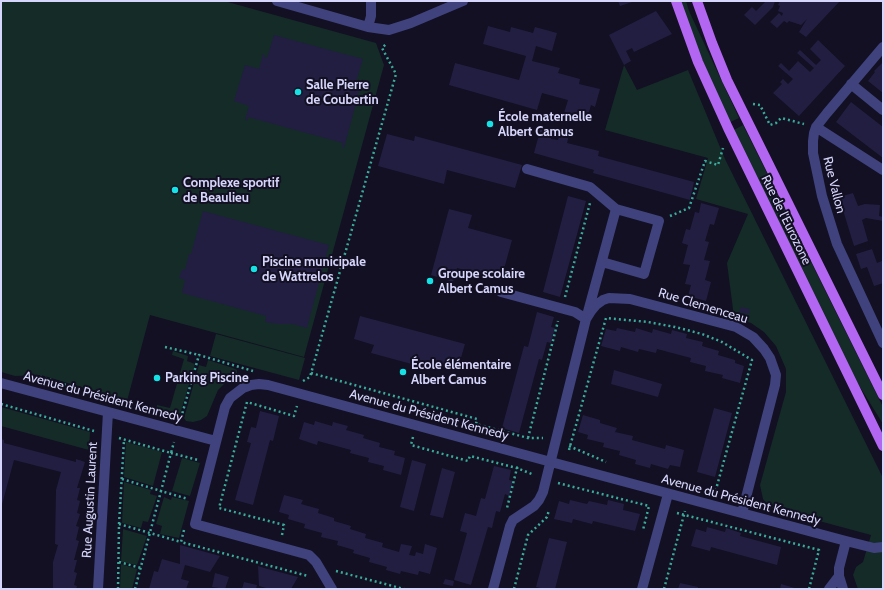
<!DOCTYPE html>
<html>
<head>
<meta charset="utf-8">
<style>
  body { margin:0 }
  #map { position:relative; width:884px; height:590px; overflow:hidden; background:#121022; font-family:Cabin,sans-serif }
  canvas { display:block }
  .frame { position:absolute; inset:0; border:2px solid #d6d5fb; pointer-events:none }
</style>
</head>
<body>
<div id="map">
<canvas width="884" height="590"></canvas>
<div class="frame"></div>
</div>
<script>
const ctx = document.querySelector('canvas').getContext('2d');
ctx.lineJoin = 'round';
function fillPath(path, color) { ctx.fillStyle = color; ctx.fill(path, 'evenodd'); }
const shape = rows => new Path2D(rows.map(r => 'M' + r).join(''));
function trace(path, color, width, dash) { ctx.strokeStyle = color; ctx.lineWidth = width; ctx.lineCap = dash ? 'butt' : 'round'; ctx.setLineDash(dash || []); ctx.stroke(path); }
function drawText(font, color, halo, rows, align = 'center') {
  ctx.font = font + ' Cabin,sans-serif'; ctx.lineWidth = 4; ctx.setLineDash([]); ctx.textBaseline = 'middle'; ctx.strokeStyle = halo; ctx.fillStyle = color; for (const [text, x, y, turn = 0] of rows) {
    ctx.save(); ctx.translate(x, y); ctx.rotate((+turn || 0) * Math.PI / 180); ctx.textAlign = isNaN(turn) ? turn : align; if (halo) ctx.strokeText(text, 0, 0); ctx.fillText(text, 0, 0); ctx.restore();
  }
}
fillPath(shape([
  [1,1,224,1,376,43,384,65,304,357,150,315,127,401,41,375,15,376,1,372],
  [681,1,686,1,689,11,739,118,728,123,688,24],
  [624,65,637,90,688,70,725,159,883,478,883,589,858,589,853,575,856,567,863,562,871,535,771,508,763,499,760,485,786,392,786,369,776,346,764,332,751,323,734,317,727,263,748,214,696,199,708,158,605,130],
  [743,125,883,407,883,424,852,374,732,131],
  [216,334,305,358,299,380,210,356],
  [173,351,188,356,187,361,195,364,179,418,178,419,156,413,157,405,170,408,184,359,172,355],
  [208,360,233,368,237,370,237,374,235,377,226,382,218,390,207,416,201,420,193,422,186,421,184,418,199,365,206,367],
  [1,407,90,432,89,450,1,426],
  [126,442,162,452,153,486,124,477],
  [182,458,200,463,190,496,172,491],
  [124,482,151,490,150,494,157,496,148,522,143,521,141,528,122,523],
  [164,497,171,500,172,497,189,501,179,538,160,534,162,526,156,524],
  [123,529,147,536,137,565,121,562],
  [121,564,137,569,132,589,120,588]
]), '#142b28');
fillPath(shape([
  [618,1,635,1,620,6],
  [766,1,775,1,773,7,755,25,744,15,752,7,756,11],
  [780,1,840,1,806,37,799,32,807,19,801,25,789,21,787,23,784,21,777,28,770,22,779,13,782,16,783,13,778,11,780,6,778,5],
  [656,11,672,34,634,52,632,48,626,51,631,61,624,65,609,35],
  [488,26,510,32,511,27,533,33,535,27,557,33,552,51,536,46,532,61,560,68,558,73,580,79,579,84,600,89,595,107,591,105,587,119,564,113,568,100,542,93,537,110,449,85,455,63,519,80,526,56,483,44],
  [274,35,363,59,356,82,360,83,360,81,362,81,344,148,342,147,343,143,248,117,247,121,245,120,249,106,234,101,245,65,259,69,263,54,265,54,264,57,267,58],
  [818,40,845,66,799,116,773,93,782,84,780,82,783,79,788,84,793,79,778,66,781,63,789,71,798,61,810,72,814,68,797,53,800,50,816,65,821,60,810,49],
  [883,62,883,93,868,81,875,72,874,71],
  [851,102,883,127,883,158,836,122],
  [541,127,553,131,551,139,558,140,560,133,569,135,567,143,599,151,598,156,694,182,690,200,593,173,594,170,534,153],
  [387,134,414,141,415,136,522,165,515,188,447,170,444,184,378,166],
  [853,193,858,206,865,204,880,205,879,216,883,217,883,221,866,218,862,220,868,241,854,246,839,197],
  [568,196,586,201,560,297,543,292],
  [701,203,719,208,714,225,710,224,705,241,709,242,704,260,710,261,705,280,711,282,706,301,688,296,691,285,685,284,690,265,683,264,688,245,682,243,686,229,690,230,695,212,699,213],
  [449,209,472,215,468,228,512,240,501,280,457,268,453,282,431,275],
  [203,211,329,245,307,328,293,324,278,324,265,322,266,316,182,293,185,280,179,278,182,269,185,270,189,254,191,254],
  [872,249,877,263,882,261,883,263,883,283,874,286,867,267,861,269,856,254],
  [741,307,750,309,749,314,739,312],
  [537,312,554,317,551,327,555,328,551,343,547,342,542,360,539,359,519,433,502,428,524,346,528,347],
  [360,316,465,344,458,368,432,361,430,369,371,353,374,345,354,339],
  [617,328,635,332,636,328,652,333,653,329,671,334,672,330,687,334,686,338,703,342,702,346,719,351,718,355,735,360,735,363,744,366,740,383,722,378,723,375,705,371,706,366,690,362,691,358,657,349,656,353,639,349,638,352,621,347,620,351,601,346,606,329,616,331],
  [614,370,662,384,658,397,611,384],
  [714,408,732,413,715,477,697,472],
  [260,411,279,416,273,441,270,440,253,505,235,500,251,443,247,442,251,427,256,428],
  [583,415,600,420,600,423,617,428,615,432,633,436,632,440,665,449,666,445,684,450,680,467,670,465,668,469,651,464,650,468,635,464,636,460,619,455,620,451,603,447,604,443,587,439,588,435,578,432],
  [315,421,332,426,333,422,348,426,346,430,364,435,363,438,380,443,379,447,395,451,394,455,405,458,401,475,383,470,384,466,368,462,369,458,350,453,351,450,318,441,317,445,299,439,304,422,314,425],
  [1,439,4,440,4,443,76,462,76,459,85,462,77,488,80,488,77,500,80,501,77,513,80,514,76,526,79,527,76,540,79,541,74,560,77,560,74,572,77,573,74,585,77,586,76,589,53,589,53,562,58,545,55,544,56,490,61,472,14,460,1,508],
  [412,460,426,464,414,511,400,507],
  [494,466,511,470,509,480,513,481,509,496,505,494,500,512,496,511,492,528,488,527,471,585,454,580,467,533,460,531,465,513,476,516,481,498,485,499],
  [442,468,455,472,443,518,430,515],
  [284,495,303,500,301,504,319,509,318,513,334,518,334,521,351,526,350,529,366,534,365,538,383,543,382,547,399,552,401,544,412,546,409,555,415,556,416,552,423,554,425,544,437,548,430,574,419,571,418,575,401,571,400,574,386,570,387,567,369,562,370,558,353,553,354,550,337,545,338,541,321,537,322,533,304,528,305,524,288,519,289,515,279,512],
  [570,500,587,504,589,501,607,505,608,500,624,504,623,510,640,514,635,531,593,521,592,524,573,519,572,523,554,519,559,501,569,504],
  [707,527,725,532,726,528,741,533,740,536,781,547,777,565,711,547,710,551,691,546,696,529,706,532],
  [549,538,567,542,555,589,545,589,536,587],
  [180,545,220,556,210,572,185,565,181,579,189,581,186,589,149,589,154,571,158,572,162,559,180,564],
  [258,566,264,568,298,577,291,589,270,589,259,586],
  [215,573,229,577,225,589,212,587],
  [445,579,454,581,453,586,443,584],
  [244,582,257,585,256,589,242,589],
  [680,583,698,587,698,589,678,589],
  [781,584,798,589,780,589]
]), '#221e41');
trace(shape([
  [753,104,760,105,770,125,776,123,781,118,804,124],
  [670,216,689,208,705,161,718,165,723,148],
  [565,297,590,203],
  [165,347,199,355],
  [311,373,477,419,476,424,528,438,543,438],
  [35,377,42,377,72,387],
  [303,381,310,377,396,74,382,48,387,43],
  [1,404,94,431],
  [181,418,199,355,253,371],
  [413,437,411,445,468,461,470,456,517,468,507,508],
  [119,438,171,453,174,442],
  [528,438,558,321],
  [569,446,606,462],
  [569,450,606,318,648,322,675,327,702,334,722,342,752,360,715,493],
  [518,467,517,468,534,475],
  [122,479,161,491,171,453,198,460],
  [558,483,649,506,643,530],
  [677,513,819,550,809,589],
  [119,524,181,542],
  [184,530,181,542,308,576],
  [282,535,284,525,219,508,247,402,294,416,297,406],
  [119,562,141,568],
  [336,571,404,589],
  [118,589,119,524,124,440],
  [135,589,161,491,188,499],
  [514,589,528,535,547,517,549,510],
  [664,589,685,511]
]), '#3aaa9a', 2.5, [2, 3]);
trace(shape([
  [277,1,368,27,389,30,411,23,463,1],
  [368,27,371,16,371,1],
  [883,47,827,113,816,127,814,133,813,141,813,153,822,196,837,244,883,343],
  [851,84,883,110],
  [816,127,883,170],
  [527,169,590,187,616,209],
  [501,292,575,312,586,319,616,209,659,221,644,274,602,262],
  [1,383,216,441],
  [98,589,108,412],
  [332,589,316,562,309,555,195,524,225,407,230,398,243,388,251,385,259,384,268,385,551,462,846,541,874,548,883,547],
  [493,589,510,526,513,520,534,506,539,500,543,492,586,319,591,311,596,305,603,300,609,298,630,299,736,327,753,337,764,349,770,358,776,375,775,385,742,513],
  [642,589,668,494],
  [829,589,839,576],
  [843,589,839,576,839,568,846,541]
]), '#3f427c', 10);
trace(shape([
  [676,1,698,62,728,128,883,446],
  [697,1,712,43,727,80,883,395]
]), '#b266f1', 10);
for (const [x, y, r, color] of [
  [298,92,4,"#16e2e6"],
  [490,124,4,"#16e2e6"],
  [175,190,4,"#16e2e6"],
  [254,269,4,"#16e2e6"],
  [430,281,4,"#16e2e6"],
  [403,372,4,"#16e2e6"],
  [157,378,4,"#16e2e6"]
]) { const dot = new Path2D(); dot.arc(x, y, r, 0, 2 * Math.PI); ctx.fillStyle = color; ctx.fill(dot); trace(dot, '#121022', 1.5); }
drawText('bold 13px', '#d6d5fb', '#121022', [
  ["Salle Pierre",306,85],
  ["de Coubertin",306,100],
  ["École maternelle",498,117],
  ["Albert Camus",498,132],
  ["Complexe sportif",183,183],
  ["de Beaulieu",183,198],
  ["Piscine municipale",262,262],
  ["de Wattrelos",262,277],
  ["Groupe scolaire",438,274],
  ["Albert Camus",438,289],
  ["École élémentaire",411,365],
  ["Albert Camus",411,380],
  ["Parking Piscine",165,378]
], 'left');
drawText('13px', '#d6d5fb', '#121022', [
  ["Rue Vallon",834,185,76],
  ["Rue de l'Eurozone",786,220,64],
  ["Rue Clemenceau",703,306,17],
  ["Avenue du Président Kennedy",103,397,15],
  ["Avenue du Président Kennedy",429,415,15],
  ["Rue Augustin Laurent",90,500,-87],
  ["Avenue du Président Kennedy",741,500,15]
]);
</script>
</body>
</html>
